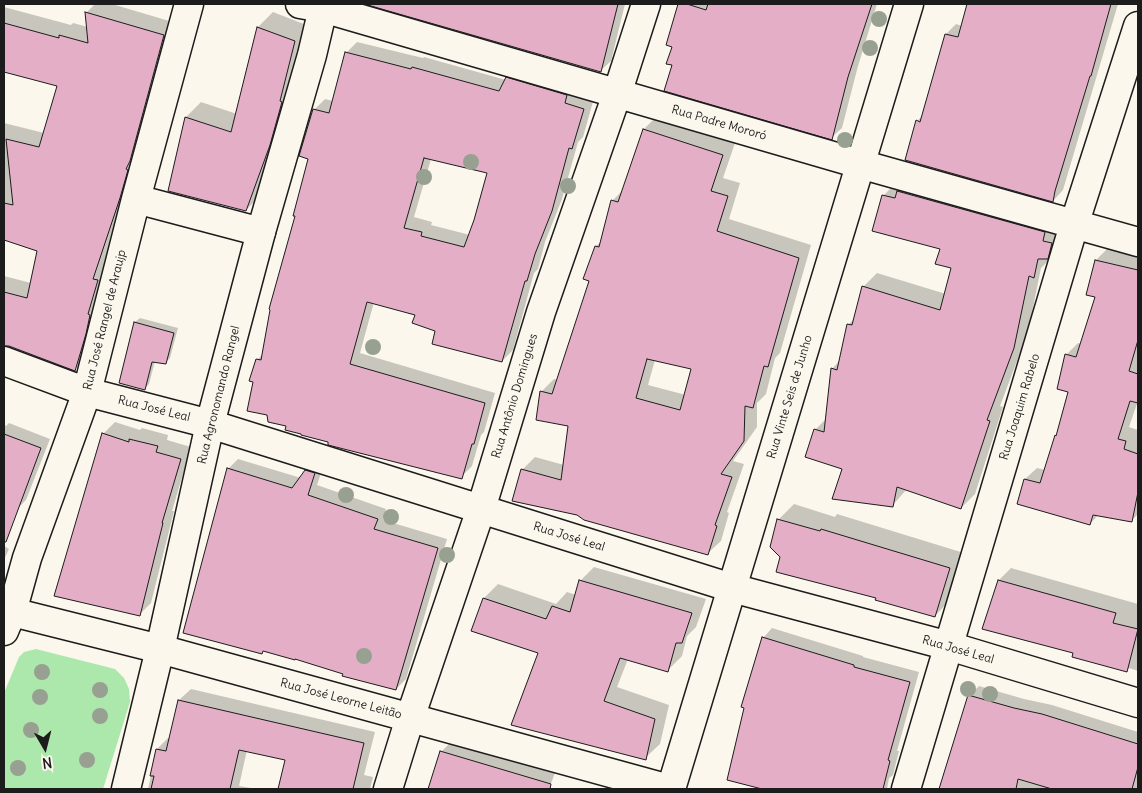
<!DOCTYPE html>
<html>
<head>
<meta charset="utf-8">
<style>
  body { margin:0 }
  #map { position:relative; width:1142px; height:793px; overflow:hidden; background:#fbf7ec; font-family:Delius,sans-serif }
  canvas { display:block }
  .frame { position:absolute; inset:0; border:5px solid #1c1c1c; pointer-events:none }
  .north { position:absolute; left:20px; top:723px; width:50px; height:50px; -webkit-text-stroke:4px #fbf7ec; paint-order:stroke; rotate:172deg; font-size:14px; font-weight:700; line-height:20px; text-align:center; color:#1c1c1c }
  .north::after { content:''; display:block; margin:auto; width:18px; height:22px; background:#1c1c1c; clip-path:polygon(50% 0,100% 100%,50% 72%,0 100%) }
</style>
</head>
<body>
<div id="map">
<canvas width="1142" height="793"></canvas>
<div class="frame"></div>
<div class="north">N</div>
</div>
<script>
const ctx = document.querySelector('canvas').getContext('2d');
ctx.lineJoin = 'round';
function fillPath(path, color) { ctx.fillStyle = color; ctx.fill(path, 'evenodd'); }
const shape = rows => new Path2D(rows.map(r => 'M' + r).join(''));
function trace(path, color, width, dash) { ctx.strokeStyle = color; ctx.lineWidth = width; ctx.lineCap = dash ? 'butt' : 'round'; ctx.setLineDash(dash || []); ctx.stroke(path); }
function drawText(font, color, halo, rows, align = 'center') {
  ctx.font = font + ' Delius,sans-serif'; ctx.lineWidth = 4.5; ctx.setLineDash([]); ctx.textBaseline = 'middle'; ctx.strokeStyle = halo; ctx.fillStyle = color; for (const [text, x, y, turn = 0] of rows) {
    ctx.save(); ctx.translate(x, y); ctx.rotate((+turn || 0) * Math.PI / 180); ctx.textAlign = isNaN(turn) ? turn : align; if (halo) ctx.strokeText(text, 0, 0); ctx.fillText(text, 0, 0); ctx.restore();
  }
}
fillPath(shape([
  [36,649,115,669,124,678,129,689,130,702,103,789,4,789,4,693,19,657,24,652]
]), '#ace7ac');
fillPath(shape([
  [95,4,112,4,176,23,87,357,75,369,10,345,4,345,4,276,31,283,39,250,4,239,4,123,44,133,59,85,4,71,4,7,71,25,73,23,88,27,86,13],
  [369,4,625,4,611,61,600,71],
  [680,4,877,4,858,66,842,128,831,138,673,65,673,46,668,44],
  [968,4,1118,4,1063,190,1053,201,917,121,924,114,946,34,956,24,962,26],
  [273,12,309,26,261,195,246,210,169,190,186,117,201,102,237,114,258,27],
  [357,42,423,58,424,57,506,80,518,67,594,98,583,137,578,142,562,199,545,242,538,269,534,273,513,350,502,361,437,330,416,314,374,302,360,353,495,393,484,432,481,435,472,466,461,477,288,425,257,360,264,353,310,158,314,110,325,99,333,101,346,53],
  [431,159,488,172,470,235,431,225,432,222,414,217],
  [657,116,735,143,723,178,740,183,729,219,811,245,780,353,775,358,766,394,757,403,757,427,733,461,744,464,727,512,729,513,721,541,708,553,522,470,535,457,564,465,570,425,537,419,542,391,554,379,558,380,591,280,585,278,596,246,602,241,612,201,623,190,644,129],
  [655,360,693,368,686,395,648,385],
  [898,181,1058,218,1061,243,1049,256,1047,262,1041,268,1028,332,1000,406,1003,407,975,494,961,508,907,489,892,506,844,469,815,430,826,419,832,369,840,360,849,324,855,318,863,287,877,273,946,294,952,268,941,248,884,195],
  [1108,248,1138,256,1138,401,1129,427,1138,430,1138,514,1132,520,1099,514,1090,524,1025,479,1037,468,1046,470,1056,436,1058,433,1070,391,1066,355,1078,343,1082,344,1097,296,1088,294,1096,260],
  [140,318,178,328,170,358,165,363,155,361,149,384,144,389,135,322],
  [115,422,140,430,142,428,168,435,167,440,191,447,172,511,174,511,151,603,139,615,103,434],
  [9,423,50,439,26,500,17,509,4,504,4,424,6,426],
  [238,459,301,478,316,461,324,464,317,485,386,509,383,520,447,539,406,679,396,689,344,673,228,469],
  [794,504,835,517,837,514,964,553,950,600,935,616,877,597,781,557,779,519],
  [4,546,9,549,4,560],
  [594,567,706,599,696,627,687,636,682,656,668,670,628,659,617,687,669,705,660,744,645,758,484,598,498,584,556,604,567,592,576,595,580,581],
  [1011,568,1138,604,1138,671,1129,668,1126,671,1074,652,984,628,999,580],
  [772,628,863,656,863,657,919,672,897,751,899,751,893,775,889,778,887,789,765,789,728,779,763,638],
  [979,686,1024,699,1052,705,1138,732,1138,789,941,789,969,696],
  [191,689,375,732,364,775,373,777,370,789,279,789,286,759,247,750,239,786,257,789,148,789,157,749,168,738,171,738,179,700],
  [453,740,556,770,549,789,429,789,441,752]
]), '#0003');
const building = shape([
  [364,4,618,4,601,72,364,4],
  [678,4,687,4,706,10,708,4,872,4,848,77,832,140,664,91,672,65,666,64,672,47,666,45,678,4],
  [967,4,1111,4,1091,76,1090,76,1055,191,1053,202,905,160,916,120,920,122,945,34,958,37,967,4],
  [85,12,164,35,130,161,126,169,128,170,120,198,93,279,98,280,88,314,90,315,86,334,75,371,9,346,4,346,4,292,27,298,37,251,4,240,4,203,13,205,6,139,39,147,57,86,4,72,4,23,59,38,59,35,88,43,85,12],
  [257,27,295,41,280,101,282,102,270,145,246,211,168,191,185,117,231,132,257,27],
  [345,52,411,69,412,67,499,91,506,77,567,95,565,103,584,109,572,149,569,148,552,211,535,254,527,281,525,281,502,362,432,344,435,331,412,323,415,315,367,302,350,364,485,403,474,444,472,444,462,479,328,445,328,442,301,435,301,434,285,430,286,426,268,422,267,415,247,411,253,382,249,381,256,359,261,360,270,310,269,309,295,216,293,216,308,159,299,156,313,109,329,113,345,52],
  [424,158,487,173,474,220,464,247,421,236,422,232,404,228,424,158],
  [643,129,723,155,711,191,728,196,717,231,799,258,768,367,764,366,753,408,745,406,744,441,721,474,732,477,715,525,717,526,708,555,584,520,577,515,512,501,521,469,561,480,568,426,536,420,540,391,552,394,589,281,583,279,595,246,599,247,611,200,618,202,643,129],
  [647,359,691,369,680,410,636,398,647,359],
  [897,191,1045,232,1043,241,1052,243,1048,259,1038,259,1034,278,1029,276,1014,348,987,420,990,421,961,509,897,487,893,507,832,499,842,469,805,457,814,429,824,432,831,368,837,370,847,324,852,325,862,286,940,310,951,268,935,264,940,249,872,231,882,195,895,198,897,191],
  [1095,260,1138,270,1138,340,1129,371,1138,374,1138,403,1130,401,1118,439,1126,441,1124,449,1138,454,1138,492,1132,522,1093,515,1090,525,1017,504,1024,479,1040,483,1055,435,1056,436,1068,392,1057,389,1065,354,1076,357,1095,297,1086,295,1095,260],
  [134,322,174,333,166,364,152,362,145,390,119,383,134,322],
  [102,433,129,442,129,439,158,446,156,452,181,459,162,523,163,523,140,616,54,596,102,433],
  [4,434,41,448,6,542,4,542,4,434],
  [227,468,292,488,305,470,315,473,308,495,378,519,374,529,438,548,396,690,342,676,343,674,295,659,295,660,263,651,262,654,183,633,227,468],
  [777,519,820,531,821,529,950,568,935,617,875,600,876,598,776,572,780,557,770,547,777,519],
  [579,580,692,613,682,643,676,643,668,672,620,658,604,701,655,719,646,760,511,725,538,653,471,631,483,598,546,619,552,606,570,612,579,580],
  [998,580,1116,613,1113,623,1138,629,1127,672,1072,657,1073,653,982,629,998,580],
  [762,637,854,665,854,667,910,682,888,760,890,761,883,789,762,789,727,780,744,708,741,707,762,637],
  [968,695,1014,708,1042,714,1138,744,1138,767,1132,789,1052,789,1018,779,1016,789,939,789,968,695],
  [178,700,364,743,353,789,278,789,285,760,239,750,230,789,151,789,154,776,150,776,156,749,166,751,178,700],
  [440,751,551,784,550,789,428,789,440,751]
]);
fillPath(building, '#e3aec6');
trace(building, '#1c1c1c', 1);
const street = shape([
  [300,4,323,8,860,164,1138,242],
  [136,199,261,232],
  [4,361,87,392,210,424,732,588,949,646,1138,703],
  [12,612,160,649,669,789],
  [4,631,12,612,27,558,87,392,136,199,189,4],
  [388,789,410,718,481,509,541,312,617,94,646,4],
  [906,789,1074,225,1138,26]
]);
const secondary = shape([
  [126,789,160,649,210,424,261,232,312,55,324,4],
  [671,789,909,4]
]);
trace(street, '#1c1c1c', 31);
trace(secondary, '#1c1c1c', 31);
trace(street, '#fbf7ec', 28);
trace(secondary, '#fbf7ec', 28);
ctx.fillStyle = '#98a091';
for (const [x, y] of [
  [879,19],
  [870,48],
  [845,140],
  [471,162],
  [424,177],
  [568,186],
  [373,347],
  [346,495],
  [391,517],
  [447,555],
  [364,656],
  [42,672],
  [968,689],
  [100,690],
  [990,694],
  [40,697],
  [100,716],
  [31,730],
  [87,760],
  [18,768]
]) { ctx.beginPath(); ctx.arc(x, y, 8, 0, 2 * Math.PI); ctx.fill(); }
drawText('12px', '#1c1c1c', '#fbf7ec', [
  ["Rua Padre Mororó",719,123,16],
  ["Rua José Rangel de Araujp",105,320,-76],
  ["Rua Agronomando Rangel",219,395,-76],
  ["Rua Antônio Domingues",515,396,-73],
  ["Rua Vinte Seis de Junho",790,397,-73],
  ["Rua Joaquim Rabelo",1020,407,-73],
  ["Rua José Leal",154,409,14],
  ["Rua José Leal",569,537,17],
  ["Rua José Leal",958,650,16],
  ["Rua José Leorne Leitão",341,699,15]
]);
</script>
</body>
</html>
